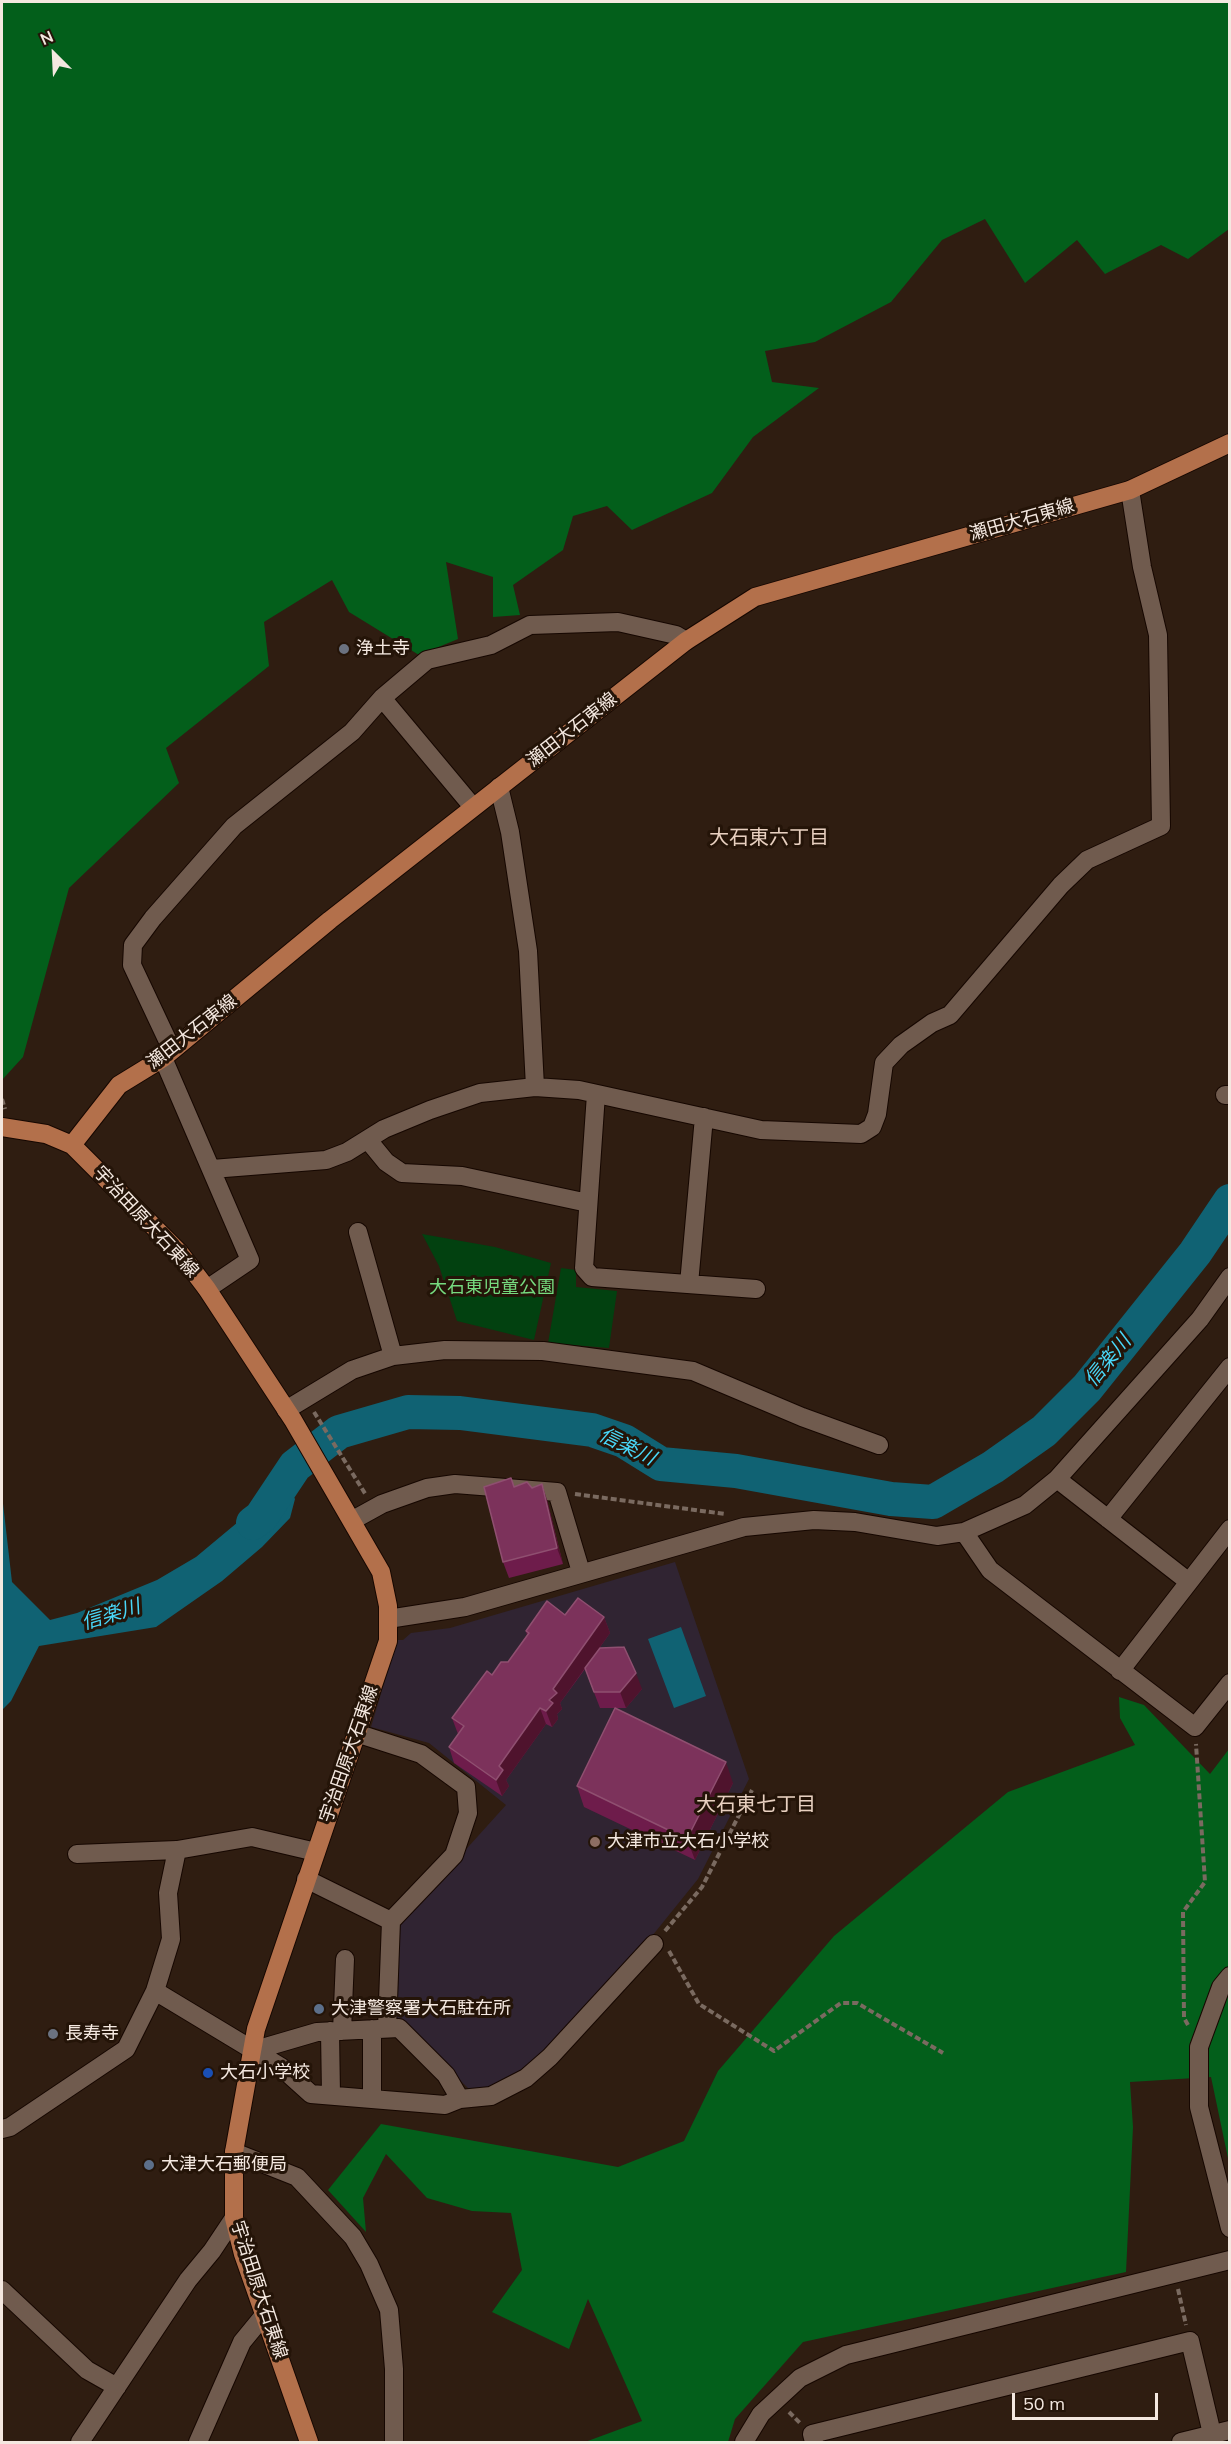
<!DOCTYPE html>
<html>
<head>
<meta charset="utf-8">
<style>
  body { margin:0 }
  #map { position:relative; width:1231px; height:2444px; overflow:hidden; background:#2f1d11; font-family:Mulish,sans-serif }
  canvas { display:block }
  .frame { position:absolute; inset:0; border:3px solid #f4e8e0; pointer-events:none }
  .north { position:absolute; left:24px; top:24px; width:60px; height:60px; -webkit-text-stroke:4px #241408; paint-order:stroke; rotate:336deg; font-size:16px; font-weight:700; line-height:24px; text-align:center; color:#f4e8e0 }
  .north::after { content:''; display:block; margin:auto; width:21px; height:27px; background:#f4e8e0; clip-path:polygon(50% 0,100% 100%,50% 72%,0 100%) }
  .scale { position:absolute; left:1012px; top:2393px; width:146px; height:27px; box-sizing:border-box; border:3px solid #f4e8e0; border-top:0; padding-left:8px; font-size:18px; line-height:21px; white-space:nowrap; color:#f4e8e0; -webkit-text-stroke:4px #241408; paint-order:stroke }
</style>
</head>
<body>
<div id="map">
<canvas width="1231" height="2444"></canvas>
<div class="frame"></div>
<div class="north">N</div>
<div class="scale">50 m</div>
</div>
<script>
const ctx = document.querySelector('canvas').getContext('2d');
ctx.lineJoin = 'round';
function fillPath(path, color) { ctx.fillStyle = color; ctx.fill(path, 'evenodd'); }
const shape = rows => new Path2D(rows.map(r => 'M' + r).join(''));
function trace(path, color, width, dash) { ctx.strokeStyle = color; ctx.lineWidth = width; ctx.lineCap = dash ? 'butt' : 'round'; ctx.setLineDash(dash || []); ctx.stroke(path); }
function drawText(font, color, halo, rows, align = 'center') {
  ctx.font = font + ' Mulish,"Noto Sans JP",sans-serif'; ctx.lineWidth = 6; ctx.setLineDash([]); ctx.textBaseline = 'middle'; ctx.strokeStyle = halo; ctx.fillStyle = color; for (const [text, x, y, turn = 0] of rows) {
    ctx.save(); ctx.translate(x, y); ctx.rotate((+turn || 0) * Math.PI / 180); ctx.textAlign = isNaN(turn) ? turn : align; if (halo) ctx.strokeText(text, 0, 0); ctx.fillText(text, 0, 0); ctx.restore();
  }
}
fillPath(shape([
  [675,1562,749,1779,698,1879,648,1941,524,2071,494,2088,472,2092,393,2014,396,1927,506,1805,429,1743,371,1727,397,1640,403,1640,411,1633,450,1628]
]), '#302432');
fillPath(shape([
  [422,1234,495,1247,551,1263,534,1340,457,1321,439,1266],
  [561,1268,576,1270,576,1287,617,1291,609,1348,548,1343]
]), '#024110');
fillPath(shape([
  [2,2,1229,2,1229,229,1188,259,1161,245,1105,274,1077,240,1025,283,985,219,942,240,891,302,815,342,765,351,772,382,819,388,753,437,712,493,632,530,607,506,573,516,563,550,513,585,520,615,493,617,493,577,446,562,458,639,419,655,349,612,332,580,264,622,269,666,166,748,179,783,69,888,23,1057,2,1080],
  [1119,1697,1144,1705,1210,1774,1229,1749,1229,2163,1211,2077,1130,2082,1133,2127,1126,2272,803,2342,735,2419,728,2442,585,2442,642,2421,588,2299,569,2349,492,2312,522,2270,511,2213,472,2211,427,2198,386,2154,363,2198,366,2232,328,2190,381,2124,618,2167,684,2141,718,2071,834,1936,1008,1792,1135,1745,1120,1718]
]), '#035f1b');
fillPath(shape([
  [286,1482,295,1499,290,1518,262,1547,222,1581,156,1627,39,1646,11,1701,2,1710,2,1495,12,1582,50,1620,77,1613,157,1580,196,1557],
  [681,1627,706,1696,674,1708,648,1639]
]), '#106273');
trace(shape([
  [253,1523,261,1517,295,1466,339,1432,408,1412,460,1413,592,1430,624,1441,661,1464,736,1471,891,1499,933,1502,993,1467,1044,1431,1087,1388,1195,1253,1230,1201]
]), '#106273', 34);
const minor = shape([
  [382,698,473,807],
  [499,787,510,832,528,951,535,1087],
  [172,1050,132,965,133,945,153,918,234,826,352,732,382,698,427,660,491,645,530,625,618,622,676,635,686,641],
  [163,1058,250,1260,207,1289],
  [596,1094,584,1268,592,1277,756,1289],
  [1225,1095,1230,1095],
  [368,1140,386,1162,402,1173,462,1176,588,1203],
  [212,1169,326,1160,347,1152,384,1129,430,1110,480,1093,535,1087,579,1090,761,1130,861,1134,872,1127,877,1114,884,1063,901,1045,932,1023,950,1015,1061,885,1087,860,1161,826,1158,635,1142,567,1130,490],
  [358,1232,393,1356],
  [689,1284,704,1117],
  [286,1410,352,1370,393,1356,445,1350,543,1351,693,1371,802,1417,879,1445],
  [1057,1479,1189,1582],
  [1108,1519,1230,1367],
  [353,1520,382,1504,427,1488,455,1484,557,1492,581,1572],
  [964,1532,990,1570,1195,1727,1230,1683],
  [388,1619,465,1607,744,1527,814,1520,855,1522,937,1536,964,1532,1025,1505,1057,1479,1200,1319,1230,1277],
  [1120,1671,1230,1529],
  [356,1733,421,1754,466,1787,468,1813,454,1855,391,1921],
  [77,1854,177,1850,252,1837,316,1852],
  [306,1879,391,1921,387,2028],
  [1230,1976,1221,1987,1199,2047,1199,2107,1230,2228],
  [155,1991,281,2067,311,2094,445,2105,460,2099,491,2096,526,2078,550,2057,654,1944],
  [330,2031,331,2095],
  [342,2031,345,1959],
  [252,2051,317,2032,399,2028,446,2075,460,2099],
  [372,2099,372,2029],
  [2,2129,10,2127,126,2049,155,1991,171,1939,168,1893,177,1850],
  [234,2152,297,2177,353,2237,369,2264,389,2310,394,2369,394,2442],
  [2,2290,87,2370,117,2387],
  [80,2442,188,2280,212,2251,234,2218],
  [198,2442,242,2342,265,2314],
  [744,2442,761,2414,800,2378,846,2355,1230,2260],
  [814,2442,812,2434,1190,2341,1214,2442],
  [1181,2442,1230,2430]
]);
const major = shape([
  [2,1127,46,1134,72,1145,179,1252,207,1289,293,1420,381,1572,388,1606,388,1641,256,2029,234,2152,234,2218,243,2254,309,2442],
  [72,1145,119,1085,163,1058,330,920,686,641,755,597,1130,490,1230,443]
]);
trace(minor, '#160701', 20);
trace(major, '#160701', 20);
trace(shape([
  [2,1099,5,1109],
  [314,1412,366,1495],
  [575,1494,725,1514],
  [665,1931,702,1887,752,1790],
  [669,1951,699,2004,774,2051,841,2003,857,2003,943,2053],
  [1188,2025,1184,2018,1183,1912,1205,1882,1196,1744],
  [1178,2289,1186,2325],
  [789,2412,801,2424]
]), '#7a6a60', 4, [6, 3]);
trace(minor, '#705b4e', 18);
trace(major, '#b3704b', 18);
fillPath(shape([
  [514,1487,532,1488,547,1500,563,1564,509,1578,503,1562],
  [565,1615,604,1617,610,1633,593,1657,642,1689,626,1708,600,1708,585,1669,560,1703,562,1709,557,1714,558,1719,552,1727,546,1724,506,1780,509,1786,502,1796,454,1763,449,1747,458,1734,452,1718,492,1675,508,1662,527,1635,526,1631],
  [733,1783,695,1860,584,1807,577,1786]
]), '#6e1c4b');
fillPath(shape([
  [542,1484,547,1500,563,1564,557,1548],
  [604,1617,610,1633,560,1703,562,1709,557,1714,558,1719,552,1727,546,1711,553,1689],
  [636,1673,642,1689,626,1708,620,1692],
  [540,1708,546,1724,506,1780,509,1786,502,1796,496,1780,499,1766],
  [726,1762,733,1783,695,1860,687,1839]
]), '#4f132d');
const building = shape([
  [511,1478,514,1487,527,1482,532,1488,542,1484,557,1548,503,1562,484,1487,511,1478],
  [578,1598,604,1617,553,1689,557,1693,549,1700,553,1703,546,1711,540,1708,499,1766,503,1770,496,1780,449,1747,464,1726,452,1718,487,1671,492,1675,501,1662,508,1662,529,1633,526,1631,547,1601,565,1615,578,1598],
  [624,1647,636,1673,620,1692,594,1692,585,1668,600,1648,624,1647],
  [615,1708,726,1762,687,1839,577,1786,615,1708]
]);
fillPath(building, '#7c325b');
trace(building, '#8f4f70', 1.5);
for (const [x, y, r, color] of [
  [344,649,6,"#6b7280"],
  [595,1842,6,"#8d6e63"],
  [319,2009,6,"#5c6f8a"],
  [53,2034,6,"#6b7280"],
  [208,2073,6,"#1a4fb4"],
  [149,2165,6,"#5c6f8a"]
]) { const dot = new Path2D(); dot.arc(x, y, r, 0, 2 * Math.PI); ctx.fillStyle = color; ctx.fill(dot); trace(dot, '#241408', 2); }
drawText('18px', '#f4e8e0', '#241408', [
  ["瀬田大石東線",1022,520,-16],
  ["瀬田大石東線",572,730,-38],
  ["瀬田大石東線",192,1032,-38],
  ["宇治田原大石東線",146,1222,47],
  ["宇治田原大石東線",349,1754,-71],
  ["宇治田原大石東線",259,2290,72]
]);
drawText('18px', '#f4e8e0', '#241408', [
  ["浄土寺",356,649],
  ["大津市立大石小学校",607,1842],
  ["大津警察署大石駐在所",331,2009],
  ["長寿寺",65,2034],
  ["大石小学校",220,2073],
  ["大津大石郵便局",161,2165]
], 'left');
drawText('18px', '#76da7f', '#241408', [
  ["大石東児童公園",492,1288]
]);
drawText('20px', '#e8d0c0', '#241408', [
  ["大石東六丁目",769,838],
  ["大石東七丁目",756,1805]
]);
drawText('italic 20px', '#49d7f8', '#241408', [
  ["信楽川",1108,1361,-51],
  ["信楽川",627,1447,26],
  ["信楽川",111,1615,-17]
]);
</script>
</body>
</html>
